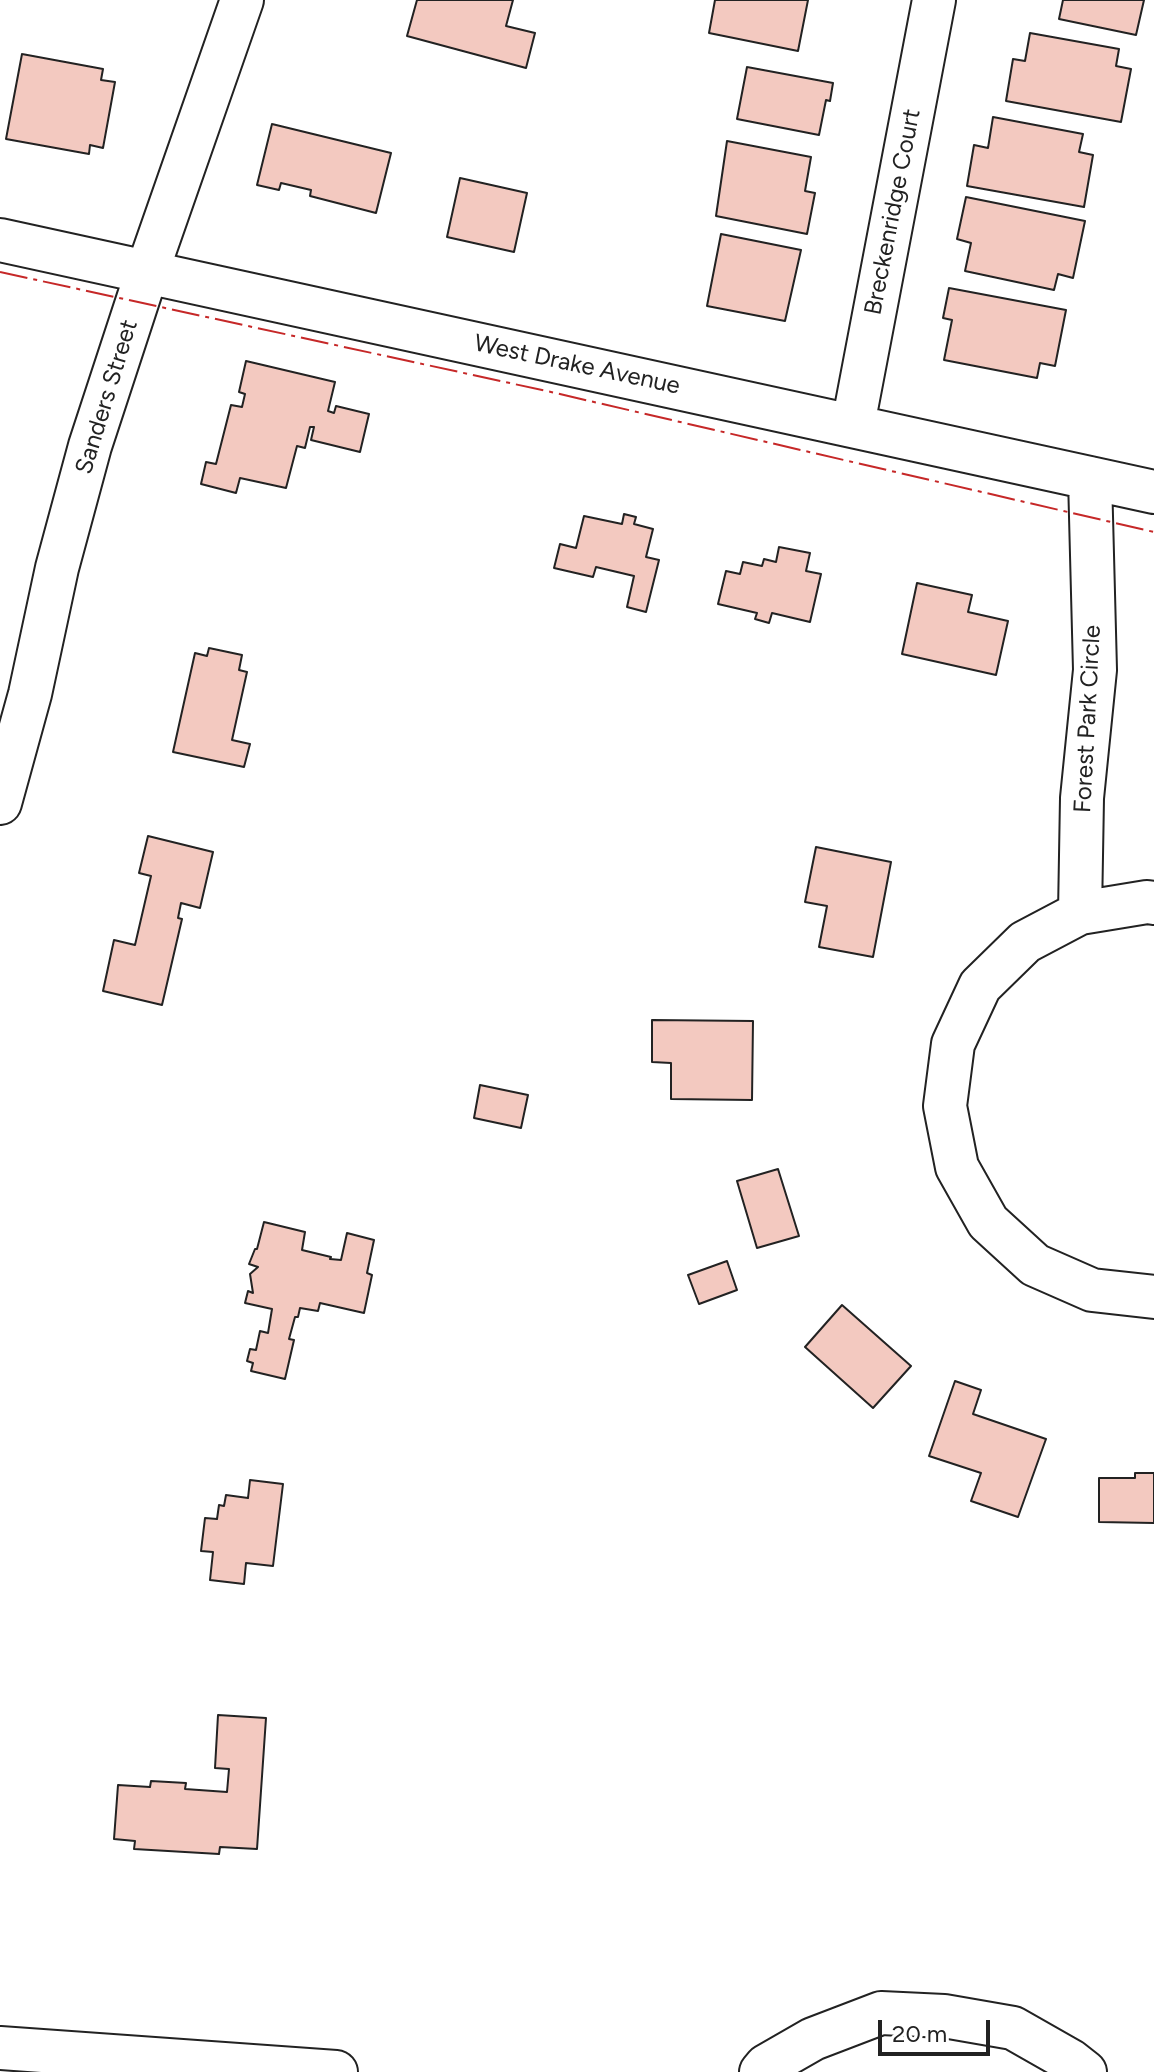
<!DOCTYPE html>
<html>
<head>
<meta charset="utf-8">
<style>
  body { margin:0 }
  #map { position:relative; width:1154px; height:2072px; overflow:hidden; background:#fff; font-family:Figtree,sans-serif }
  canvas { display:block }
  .scale { position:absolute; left:878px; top:2020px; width:112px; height:36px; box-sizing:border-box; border:4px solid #222; border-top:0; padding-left:10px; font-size:24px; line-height:28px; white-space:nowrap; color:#222; -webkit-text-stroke:6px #fff; paint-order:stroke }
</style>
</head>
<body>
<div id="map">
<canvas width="1154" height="2072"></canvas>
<div class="scale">20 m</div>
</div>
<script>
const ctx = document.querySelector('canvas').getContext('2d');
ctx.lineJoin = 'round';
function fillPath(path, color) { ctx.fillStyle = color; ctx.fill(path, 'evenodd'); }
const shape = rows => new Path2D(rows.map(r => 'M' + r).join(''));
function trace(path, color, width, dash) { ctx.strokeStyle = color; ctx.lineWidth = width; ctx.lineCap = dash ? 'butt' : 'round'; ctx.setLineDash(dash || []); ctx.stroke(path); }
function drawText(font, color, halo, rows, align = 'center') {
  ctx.font = font + ' Figtree,sans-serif'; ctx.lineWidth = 6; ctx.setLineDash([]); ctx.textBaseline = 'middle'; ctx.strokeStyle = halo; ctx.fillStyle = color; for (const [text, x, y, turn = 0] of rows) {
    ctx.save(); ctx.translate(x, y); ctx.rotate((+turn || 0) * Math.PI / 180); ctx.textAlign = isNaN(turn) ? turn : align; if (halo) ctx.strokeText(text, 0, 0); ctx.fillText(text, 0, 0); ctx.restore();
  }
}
const building = shape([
  [417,0,513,0,506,26,535,33,526,68,407,36,417,0],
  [715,0,808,0,798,51,709,33,715,0],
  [1063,0,1144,0,1136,35,1059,19,1063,0],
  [1030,33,1119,49,1116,66,1131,69,1121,122,1006,101,1013,59,1025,61,1030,33],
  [22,54,103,69,101,80,115,82,103,148,90,145,89,154,6,139,22,54],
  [747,67,833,83,830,101,826,100,819,135,737,119,747,67],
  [993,117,1083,134,1079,152,1093,155,1084,207,967,186,974,145,988,148,993,117],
  [272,124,391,153,376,213,310,196,311,190,281,183,279,190,257,185,272,124],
  [727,141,811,157,805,191,815,193,807,234,716,216,727,141],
  [460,178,527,193,514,252,447,237,460,178],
  [966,197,1085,221,1073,278,1058,274,1054,290,965,271,971,243,957,239,966,197],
  [721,234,801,250,785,321,707,306,721,234],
  [949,288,1066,310,1055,366,1040,363,1037,378,944,360,952,320,943,318,949,288],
  [246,361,335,382,328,411,334,413,336,406,369,414,360,452,311,440,314,427,310,427,305,448,297,446,286,488,240,478,236,493,201,484,206,462,216,464,231,405,242,407,245,394,239,392,246,361],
  [624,514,636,517,634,524,653,529,646,557,659,560,646,612,627,607,634,576,596,567,593,577,554,568,560,544,576,548,584,516,622,524,624,514],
  [779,547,810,553,806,571,821,574,810,622,772,613,769,623,755,619,757,613,718,604,726,571,740,574,743,562,762,566,764,559,776,562,779,547],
  [917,583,972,595,968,612,1008,621,996,675,902,654,917,583],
  [209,648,242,655,239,670,247,672,232,740,250,744,244,767,173,752,195,653,207,656,209,648],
  [148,836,213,852,200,908,181,903,178,918,182,919,162,1005,103,991,114,940,135,945,151,876,139,873,148,836],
  [816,847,891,862,873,957,819,947,827,906,805,902,816,847],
  [652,1020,753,1021,752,1100,671,1099,671,1063,652,1062,652,1020],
  [480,1085,528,1095,521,1128,474,1118,480,1085],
  [778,1169,799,1236,757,1248,737,1181,778,1169],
  [264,1222,305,1232,302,1250,331,1257,330,1259,341,1260,347,1233,374,1240,367,1273,372,1275,364,1313,320,1303,318,1311,300,1308,298,1317,295,1317,289,1339,294,1340,285,1379,251,1371,253,1363,247,1361,250,1349,256,1350,260,1331,268,1333,272,1309,245,1303,248,1291,253,1293,250,1274,258,1267,249,1264,255,1249,257,1249,264,1222],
  [727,1261,737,1290,699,1304,688,1275,727,1261],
  [842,1305,911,1366,873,1408,805,1347,842,1305],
  [955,1381,981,1390,973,1414,1046,1439,1018,1517,971,1501,981,1473,929,1456,955,1381],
  [1135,1473,1154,1473,1154,1523,1099,1522,1099,1478,1135,1478,1135,1473],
  [250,1480,283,1484,273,1566,246,1563,244,1584,210,1580,213,1552,201,1551,205,1518,217,1519,219,1505,224,1506,226,1495,248,1498,250,1480],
  [218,1715,266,1718,257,1849,220,1847,219,1854,134,1849,135,1841,114,1839,118,1785,150,1787,151,1781,186,1783,185,1789,227,1792,229,1769,215,1768,218,1715]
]);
fillPath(building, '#f3c9c0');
trace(building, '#222', 2);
const minor = shape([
  [0,240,1154,492],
  [853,425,934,0],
  [0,803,30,694,57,568,90,446,147,272,242,0],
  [1154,903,1147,902,1080,913,1025,942,980,986,953,1044,945,1106,957,1167,988,1222,1035,1265,1092,1290,1154,1297],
  [1080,913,1082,798,1095,670,1090,478],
  [0,2048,336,2072],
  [761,2072,766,2066,813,2039,881,2013,944,2016,1013,2028,1071,2061,1085,2072]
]);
trace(minor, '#222', 46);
trace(minor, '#fff', 42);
trace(shape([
  [0,272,551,392,1154,532]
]), '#c62828', 2, [28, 6, 4, 6]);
drawText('24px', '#222', '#fff', [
  ["Breckenridge Court",893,212,-79],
  ["West Drake Avenue",577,365,12],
  ["Sanders Street",107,397,-73],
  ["Forest Park Circle",1088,719,-87]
]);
</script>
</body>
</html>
